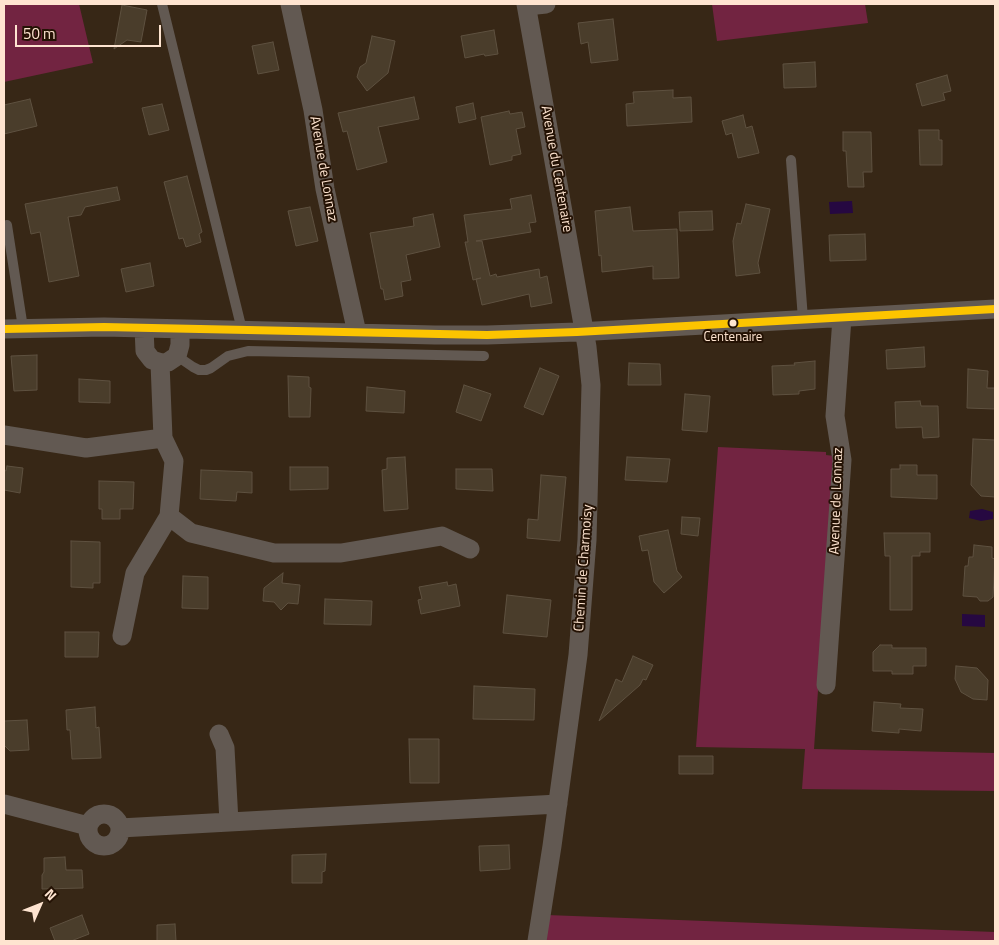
<!DOCTYPE html>
<html>
<head>
<meta charset="utf-8">
<style>
  body { margin:0 }
  #map { position:relative; width:999px; height:945px; overflow:hidden; background:#372716; font-family:"Titillium Web",sans-serif }
  canvas { display:block }
  .frame { position:absolute; inset:0; border:5px solid #fee4d0; pointer-events:none }
  .north { position:absolute; left:15px; top:880px; width:50px; height:50px; -webkit-text-stroke:4px #241204; paint-order:stroke; rotate:46deg; font-size:14px; font-weight:700; line-height:20px; text-align:center; color:#fee4d0 }
  .north::after { content:''; display:block; margin:auto; width:18px; height:22px; background:#fee4d0; clip-path:polygon(50% 0,100% 100%,50% 72%,0 100%) }
  .scale { position:absolute; left:15px; top:25px; width:146px; height:22px; box-sizing:border-box; border:2px solid #fee4d0; border-top:0; padding-left:6px; font-size:15px; line-height:18px; white-space:nowrap; color:#fee4d0; -webkit-text-stroke:4px #241204; paint-order:stroke }
</style>
</head>
<body>
<div id="map">
<canvas width="999" height="945"></canvas>
<div class="frame"></div>
<div class="north">N</div>
<div class="scale">50 m</div>
</div>
<script>
const ctx = document.querySelector('canvas').getContext('2d');
ctx.lineJoin = 'round';
function fillPath(path, color) { ctx.fillStyle = color; ctx.fill(path, 'evenodd'); }
const shape = rows => new Path2D(rows.map(r => 'M' + r).join(''));
function trace(path, color, width, dash) { ctx.strokeStyle = color; ctx.lineWidth = width; ctx.lineCap = dash ? 'butt' : 'round'; ctx.setLineDash(dash || []); ctx.stroke(path); }
function drawText(font, color, halo, rows, align = 'center') {
  ctx.font = font + ' "Titillium Web",sans-serif'; ctx.lineWidth = 4; ctx.setLineDash([]); ctx.textBaseline = 'middle'; ctx.strokeStyle = halo; ctx.fillStyle = color; for (const [text, x, y, turn = 0] of rows) {
    ctx.save(); ctx.translate(x, y); ctx.rotate((+turn || 0) * Math.PI / 180); ctx.textAlign = isNaN(turn) ? turn : align; if (halo) ctx.strokeText(text, 0, 0); ctx.fillText(text, 0, 0); ctx.restore();
  }
}
fillPath(shape([
  [4,4,79,4,93,63,4,82],
  [712,4,865,4,868,23,717,41],
  [718,447,826,452,826,455,834,456,814,749,995,753,995,791,802,789,805,749,696,747],
  [547,915,995,932,995,941,543,941]
]), '#722441');
fillPath(shape([
  [852,201,853,213,830,214,829,202],
  [982,509,993,512,993,519,981,521,969,518,970,511],
  [962,614,985,615,985,627,962,626]
]), '#260841');
const building = shape([
  [122,5,147,10,141,42,127,40,114,49,122,5],
  [613,19,618,60,591,63,588,42,581,44,578,23,613,19],
  [494,30,498,54,485,56,484,54,465,58,461,36,494,30],
  [372,36,395,41,388,73,367,91,357,77,360,67,366,63,372,36],
  [273,42,279,70,258,74,252,46,273,42],
  [815,62,816,87,784,88,783,64,815,62],
  [947,75,951,91,943,93,945,100,922,106,916,84,947,75],
  [673,90,673,98,691,97,692,122,627,126,626,104,634,103,633,92,673,90],
  [414,97,419,119,378,127,387,162,357,170,347,131,343,132,338,113,414,97],
  [30,99,37,126,4,134,4,105,30,99],
  [473,103,476,119,459,123,456,107,473,103],
  [162,104,169,130,149,135,142,108,162,104],
  [509,111,510,114,522,112,525,127,516,129,521,154,512,156,512,160,490,165,481,117,509,111],
  [743,115,746,128,752,126,759,153,738,158,732,133,726,135,722,121,743,115],
  [919,130,939,130,939,140,942,140,942,165,920,165,919,130],
  [843,132,871,132,872,172,863,172,864,187,848,187,846,151,843,151,843,132],
  [187,176,202,232,199,234,201,242,186,247,183,238,179,239,164,182,187,176],
  [117,187,120,200,85,207,81,215,68,217,79,276,49,282,40,232,31,234,25,204,117,187],
  [531,195,536,222,529,223,531,232,476,241,482,241,490,276,496,274,497,277,539,269,540,278,547,276,552,303,531,307,529,294,482,305,476,279,481,278,473,280,465,242,468,242,464,215,512,209,510,199,531,195],
  [746,204,770,209,758,263,760,273,736,276,733,241,737,223,741,224,746,204],
  [310,207,318,241,296,246,288,211,310,207],
  [630,207,633,231,677,229,679,278,653,279,653,266,602,272,601,255,599,256,595,211,630,207],
  [712,211,713,230,680,231,679,212,712,211],
  [433,214,440,247,406,255,411,280,401,282,403,296,385,300,383,289,381,289,370,233,414,226,413,218,433,214],
  [865,234,866,260,830,261,829,235,865,234],
  [150,263,154,286,126,292,121,269,150,263],
  [924,347,925,367,887,369,886,350,924,347],
  [37,355,37,390,14,391,11,356,37,355],
  [815,361,815,389,799,391,799,394,773,395,772,366,795,365,794,363,815,361],
  [629,363,660,364,661,385,628,385,629,363],
  [540,368,559,376,543,415,524,407,540,368],
  [968,369,988,371,987,388,995,388,995,409,967,408,968,369],
  [288,376,309,377,309,387,311,388,310,417,289,417,288,376],
  [79,379,110,381,110,403,79,402,79,379],
  [464,385,491,394,481,421,456,412,464,385],
  [367,387,405,391,404,413,366,411,367,387],
  [685,394,710,396,707,432,682,430,685,394],
  [920,401,921,406,938,406,939,437,923,438,922,427,896,428,895,402,920,401],
  [973,439,995,440,995,497,981,496,971,485,973,439],
  [405,457,408,509,384,511,382,470,387,469,387,458,405,457],
  [627,457,670,459,667,482,625,480,627,457],
  [900,465,917,465,917,475,937,475,937,499,891,497,891,469,900,469,900,465],
  [7,466,23,468,20,493,4,490,4,470,6,471,7,466],
  [290,467,328,467,328,489,290,490,290,467],
  [456,469,492,469,493,491,456,489,456,469],
  [201,470,252,472,252,493,237,492,236,501,200,499,201,470],
  [541,475,566,477,560,541,527,538,528,519,538,520,541,475],
  [99,481,134,482,133,509,120,509,120,519,102,519,102,509,99,509,99,481],
  [682,517,700,518,698,536,681,534,682,517],
  [668,530,677,571,682,577,664,593,654,582,648,550,642,551,639,536,668,530],
  [884,533,930,533,930,552,920,552,920,556,912,556,912,610,890,610,890,556,885,556,884,533],
  [71,541,100,542,100,583,93,583,93,588,71,587,71,541],
  [974,545,992,547,992,558,995,559,993,597,988,601,980,601,977,597,963,596,965,566,968,566,969,557,973,557,974,545],
  [283,573,282,583,300,585,298,604,288,603,281,610,274,602,263,601,264,588,283,573],
  [183,576,208,577,208,609,182,608,183,576],
  [447,582,448,586,456,584,460,606,421,614,418,600,422,599,419,587,447,582],
  [507,595,551,600,547,637,503,633,507,595],
  [325,599,372,601,371,625,324,624,325,599],
  [65,632,99,632,98,657,65,657,65,632],
  [880,645,892,645,892,648,926,648,926,666,913,666,913,674,892,674,892,671,873,671,873,652,880,645],
  [633,656,653,665,646,680,643,679,640,685,599,721,616,679,622,682,633,656],
  [956,666,977,668,988,680,987,700,973,699,961,692,955,679,956,666],
  [474,686,535,689,534,720,473,719,474,686],
  [874,702,901,704,900,708,923,709,921,731,899,729,899,733,872,731,874,702],
  [95,707,96,728,99,727,101,758,72,759,70,730,67,730,66,710,95,707],
  [27,720,29,750,10,751,4,745,4,721,27,720],
  [409,739,439,739,439,783,410,783,409,739],
  [679,756,713,756,713,774,679,774,679,756],
  [509,845,510,869,480,871,479,846,509,845],
  [326,854,325,871,322,872,322,883,292,883,292,855,326,854],
  [65,857,66,870,82,870,83,888,42,889,42,875,44,872,44,858,65,857],
  [82,915,89,934,71,941,55,941,50,928,82,915],
  [175,924,176,941,157,941,157,925,175,924]
]);
fillPath(building, '#4a3d2b');
trace(building, '#5e5140', 1);
trace(shape([
  [162,4,242,330],
  [791,160,803,319],
  [7,225,23,328],
  [177,356,193,367,199,370,206,370,211,368,228,356,248,351,484,356]
]), '#625952', 10);
trace(shape([
  [290,4,313,110,325,189,357,333],
  [526,4,587,347,591,385,587,540,578,655,552,846,537,941],
  [527,6,546,4],
  [144,328,145,351,152,360,162,363,168,362,177,356,180,345,180,329],
  [4,329,104,327,435,335,487,335,577,332,995,309],
  [160,363,163,438,174,461,169,516,191,533,274,553,341,553,442,536,470,549],
  [4,435,86,448,163,438],
  [122,636,135,573,169,516],
  [826,685,842,460,835,416,842,318],
  [219,734,225,748,229,822],
  [4,804,88,826],
  '88 830a16 16 0 1 1 32 0a16 16 0 1 1-32 0Z',
  [120,828,558,804]
]), '#625952', 19);
trace(shape([
  [4,329,104,327,487,335,577,332,995,309]
]), '#fcc400', 8);
for (const [x, y, r, color] of [
  [733,323,4.5,"#fee4d0"]
]) { const dot = new Path2D(); dot.arc(x, y, r, 0, 2 * Math.PI); ctx.fillStyle = color; ctx.fill(dot); trace(dot, '#241204', 2); }
drawText('13px', '#fee4d0', '#241204', [
  ["Centenaire",733,338]
]);
drawText('14px', '#fee4d0', '#241204', [
  ["Avenue de Lonnaz",323,169,80],
  ["Avenue du Centenaire",556,169,80],
  ["Avenue de Lonnaz",837,501,-88],
  ["Chemin de Charmoisy",584,568,-86]
]);
</script>
</body>
</html>
